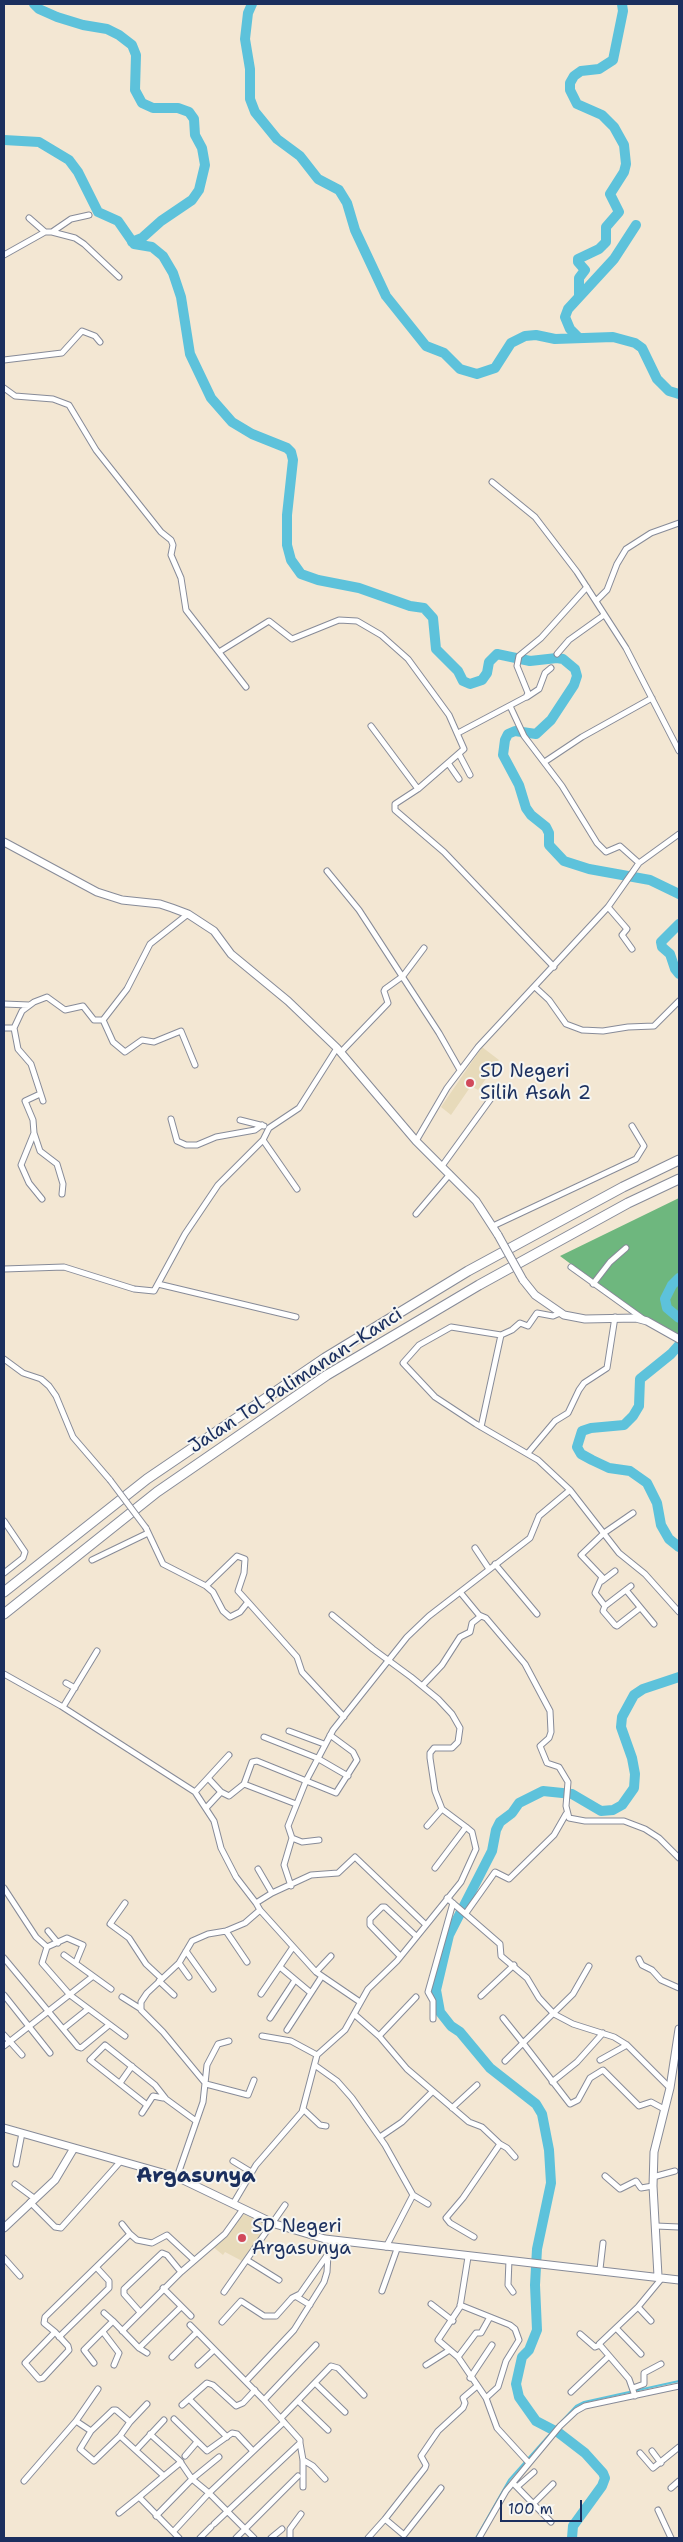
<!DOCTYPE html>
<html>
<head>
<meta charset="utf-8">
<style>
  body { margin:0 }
  #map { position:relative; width:683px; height:2542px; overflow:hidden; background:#f3e7d3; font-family:"Shantell Sans",sans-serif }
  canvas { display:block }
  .frame { position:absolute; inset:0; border:5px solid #1b2f5e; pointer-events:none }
  .scale { position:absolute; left:500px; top:2500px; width:82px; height:22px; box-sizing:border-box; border:2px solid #1b2f5e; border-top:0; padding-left:6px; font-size:15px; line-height:18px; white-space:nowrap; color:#1b2f5e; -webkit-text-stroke:4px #f6f6f2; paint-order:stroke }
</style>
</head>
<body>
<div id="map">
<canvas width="683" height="2542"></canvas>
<div class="frame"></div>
<div class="scale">100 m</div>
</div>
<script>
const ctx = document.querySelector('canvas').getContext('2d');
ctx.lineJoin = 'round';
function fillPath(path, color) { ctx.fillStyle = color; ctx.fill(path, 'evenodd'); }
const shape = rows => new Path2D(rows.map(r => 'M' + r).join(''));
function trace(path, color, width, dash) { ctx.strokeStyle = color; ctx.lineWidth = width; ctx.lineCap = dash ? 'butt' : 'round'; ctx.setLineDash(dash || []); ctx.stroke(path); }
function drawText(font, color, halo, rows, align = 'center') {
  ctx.font = font + ' "Shantell Sans",sans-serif'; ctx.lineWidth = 4; ctx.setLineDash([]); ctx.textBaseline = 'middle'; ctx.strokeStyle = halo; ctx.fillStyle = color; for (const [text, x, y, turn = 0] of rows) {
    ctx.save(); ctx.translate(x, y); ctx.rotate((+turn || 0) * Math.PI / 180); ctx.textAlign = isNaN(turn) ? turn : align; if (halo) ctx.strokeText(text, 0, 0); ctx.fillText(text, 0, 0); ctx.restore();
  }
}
fillPath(shape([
  [482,1047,499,1060,478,1090,471,1086,451,1115,441,1107],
  [244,2214,269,2227,244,2262,225,2252,223,2255,212,2246,224,2237]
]), '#e7daba');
fillPath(shape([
  [679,1198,679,1275,670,1283,662,1299,665,1310,679,1320,679,1336,635,1312,560,1256],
  [679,1282,679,1315,669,1307,667,1300,674,1286]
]), '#6eb77e');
trace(shape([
  [561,2422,576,2406,584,2402,679,2381],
  [476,2538,509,2480,557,2426]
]), '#5dc2db', 2);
trace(shape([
  [34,4,39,9,57,17,83,25,107,29,119,35,132,45,136,55,135,90,142,103,153,108,178,108,189,112,194,119,195,135,202,148,205,165,199,190,192,200,161,221,142,238,132,242],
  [252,4,248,13,245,39,250,69,250,99,255,112,277,139,300,156,318,179,339,190,347,203,355,230,386,296,426,346,444,353,460,369,477,374,495,368,511,343,525,336,536,335,555,339,613,337,635,343,642,348,657,379,669,391,679,394],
  [4,140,39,142,69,160,78,172,98,212,118,221,134,244,152,247,163,256,173,273,181,297,190,354,211,398,232,422,252,434,287,448,291,452,293,460,287,515,287,545,291,560,301,574,318,580,359,588,410,606,424,608,433,618,436,649,458,671,463,681,470,684,482,680,487,673,489,662,497,654,530,661,557,658,563,659,575,669,577,676,574,685,551,720,536,734,515,731,508,734,505,740,503,755,519,785,526,808,531,815,546,827,549,833,549,845,564,861,589,869,650,880,679,894],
  [579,296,579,278,585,270,578,262,578,259,599,249,606,242,606,227,619,212,610,194,624,172,626,164,624,145,614,127,602,115,577,104,570,90,570,83,574,76,581,71,599,69,613,60,623,11,622,4],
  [578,337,570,329,565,317,568,309,614,259,636,225],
  [679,924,661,942,662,947,670,954,675,969,679,974],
  [679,1278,672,1285,665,1299,667,1308,679,1318],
  [679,1345,671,1354,640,1379,639,1406,633,1416,624,1425,591,1428,582,1431,577,1447,581,1454,592,1460,609,1468,630,1471,647,1483,657,1503,661,1525,669,1539,679,1547],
  [572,2538,573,2526,602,2486,605,2478,603,2473,585,2453,559,2433,536,2421,519,2397,516,2384,522,2357,529,2350,537,2330,535,2285,537,2249,551,2183,549,2150,542,2114,536,2104,490,2068,460,2032,451,2026,440,2012,436,1990,449,1935,492,1851,496,1830,500,1822,512,1813,519,1803,543,1791,572,1794,601,1811,613,1810,622,1805,634,1788,635,1774,632,1758,621,1727,622,1717,634,1695,643,1689,679,1677]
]), '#5dc2db', 10);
const street = shape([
  [29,218,45,232],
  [52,232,75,238,84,244,119,277],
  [4,255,45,232,52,232,71,219,89,215],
  [4,360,62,353,82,331,95,336,100,342],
  [4,388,15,396,53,399,69,405,96,450,161,532,171,540,173,545,171,555,181,578,186,610,246,687],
  [492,482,535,517,577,572,626,648,679,751],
  [596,601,607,590,617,564,626,549,651,533,679,523],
  [219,652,269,621,292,639,339,620,357,621,381,635,408,659,449,715,464,749,418,789,395,804,395,810,444,852,554,967],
  [557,654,569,640,604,615],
  [527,697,539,689,545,673,551,668],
  [510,706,524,736,562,786,597,843,606,852,620,846,639,863],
  [371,726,418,789],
  [458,733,526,697,528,693,517,666,519,656,541,638,587,587],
  [459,754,470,775],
  [546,761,582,737,652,698],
  [448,763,459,779],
  [327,871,359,910,439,1033,460,1070],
  [608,907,627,929,622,935,632,949],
  [536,988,549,1000,566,1024,582,1030,603,1031,628,1027,654,1026,679,1001],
  [4,1004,29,1005],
  [103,1020,113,1042,125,1052,142,1040,154,1042,181,1031,195,1065],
  [4,1028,14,1028,22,1011,34,1002,47,997,65,1010,83,1006,94,1020,103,1020,127,989,150,944,188,914],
  [14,1028,18,1049,31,1064,43,1101],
  [341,1052,388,1003,384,991,385,989,403,976,424,948],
  [40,1094,25,1101,33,1120,34,1133,21,1165,29,1183,42,1199],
  [171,1119,177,1141,186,1145,197,1145,216,1137,255,1130,262,1125],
  [240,1120,264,1126],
  [34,1133,40,1151,57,1164,63,1184,62,1194],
  [263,1140,297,1189],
  [416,1141,447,1088,478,1047,608,907,639,863,679,834],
  [442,1166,495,1093],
  [416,1214,450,1174],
  [493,1226,636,1159,644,1146,632,1126],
  [571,1267,642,1318],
  [4,1269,64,1267,134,1289,154,1291,185,1234,218,1185,263,1140,269,1128,299,1108,337,1048],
  [158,1284,296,1317],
  [593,1284,610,1262,626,1248],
  [560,1313,553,1316,537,1313,528,1326,520,1323,512,1330,501,1335,451,1327,419,1345,403,1363,435,1397,476,1424,538,1460,570,1490,619,1553,645,1574,679,1612],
  [4,1359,23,1373,41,1379,49,1386,56,1396,73,1437,110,1480],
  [481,1427,501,1335],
  [528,1453,555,1421,568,1413,579,1390,584,1383,607,1368,615,1317],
  [633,1513,604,1533,581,1555,602,1577,595,1593,605,1606,603,1611,615,1625,617,1626,640,1608],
  [4,1521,25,1552,23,1558,4,1573],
  [146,1528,163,1564,206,1586,213,1592,223,1611,230,1617,240,1612,248,1602,238,1591,244,1573,245,1559,237,1556,206,1586],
  [475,1548,489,1569],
  [92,1560,148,1533],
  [495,1564,537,1614],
  [602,1581,615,1571],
  [626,1590,654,1624],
  [460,1592,479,1615,486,1618,525,1664,550,1711,551,1732,549,1738,540,1746,547,1763,559,1767,568,1782,566,1806,569,1818,585,1821,624,1821,645,1829,659,1838,679,1858],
  [248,1602,297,1657,302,1672,344,1717],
  [605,1606,631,1586],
  [332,1615,373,1649,411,1677,438,1699,452,1714,460,1728,458,1742,452,1748,434,1748,430,1753,430,1758,435,1791,442,1809,466,1827],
  [4,1674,61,1706,195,1792,214,1821,221,1848,236,1877,256,1903],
  [66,1683,75,1688],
  [422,1686,442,1665,460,1637,470,1632,472,1623,481,1616],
  [63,1707,97,1651],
  [289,1731,324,1744],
  [264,1737,317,1758,348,1776],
  [208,1778,221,1792,229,1796,244,1784,252,1762,257,1761,336,1793,357,1760,353,1752,330,1735],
  [244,1784,296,1804],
  [195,1792,229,1755],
  [207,1807,221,1792],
  [427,1826,442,1809],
  [292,1838,302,1842,319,1840],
  [258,1869,272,1893],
  [291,1886,284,1865,292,1838,288,1826,306,1781,333,1730,407,1637,429,1616,530,1538,539,1516,570,1490],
  [4,1888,36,1937,47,1947,67,1938,83,1945,76,1962],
  [447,1898,500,1944,501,1956,527,1978,539,1998,554,2014,573,2024,614,2037,627,2045,670,2088],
  [125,1903,110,1924,129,1938,146,1964,161,1978],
  [260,1910,316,1972,360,2002],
  [466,1913,495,1872,509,1879,554,1835,566,1814],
  [48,1931,58,1943],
  [226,1931,247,1962],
  [47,1947,42,1963,70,1995,125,2036],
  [186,1951,213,1989],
  [64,1955,111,1989],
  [400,1956,370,1925,370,1919,382,1907,385,1907,416,1936],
  [4,1958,78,2047,81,2048,109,2025],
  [639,1959,642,1965,652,1970,661,1980,679,1988],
  [179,1963,189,1977],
  [589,1966,573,1994,523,2043,570,2104,578,2100,590,2078,603,2070,639,2106,651,2102,664,2109],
  [280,1967,311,1993],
  [316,1972,331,1956],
  [159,1981,174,1995],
  [261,1994,293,1947],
  [4,1995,50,2053],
  [481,1996,514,1965],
  [122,1997,141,2009],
  [354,2014,379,2036,407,2069,469,2122,482,2127,500,2144,463,2198,446,2218,450,2223,474,2237],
  [270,2018,295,1980],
  [503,2018,523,2043,505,2061],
  [433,2019,433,2001,428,1992,453,1903],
  [63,2029,88,2009],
  [287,2030,322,1976],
  [4,2035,22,2055],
  [262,2036,291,2041,317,2055],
  [379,2036,416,1997],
  [4,2046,92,1977],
  [600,2060,627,2045],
  [316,2066,337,2081,352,2098,385,2145,413,2195,386,2247],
  [254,2080,248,2095,206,2084,163,2032,141,2010,141,2002,147,1993,179,1963,192,1941,208,1934,226,1931,245,1923,260,1910,256,1903,272,1893,311,1875,338,1873,355,1857,425,1924],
  [552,2082,577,2062,603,2033],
  [120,2083,132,2066],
  [147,2105,90,2060,105,2045,155,2085,166,2099,196,2121],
  [452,2108,477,2085],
  [303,2109,320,2125,326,2126],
  [142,2113,153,2096,163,2098],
  [380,2137,402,2122,432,2092],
  [500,2144,507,2148,515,2157],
  [233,2161,251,2172],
  [16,2164,22,2133],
  [605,2176,620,2189,636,2181,641,2188,653,2186],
  [177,2177,203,2102,207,2065,218,2044,229,2041],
  [653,2177,675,2171],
  [15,2184,34,2198],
  [413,2195,428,2204],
  [30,2202,55,2227,61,2228,120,2162],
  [233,2204,256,2165,302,2112,317,2055,345,2030,368,1989,397,1961,461,1882,476,1849,472,1832,466,1827,435,1868],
  [122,2224,130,2234],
  [656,2226,679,2227],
  [468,2257,460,2307,438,2340,458,2357,486,2398,497,2428,529,2463],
  [4,2258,20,2276],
  [247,2260,279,2280],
  [509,2260,508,2285,513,2292],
  [600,2269,603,2243],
  [163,2288,191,2316],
  [382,2291,397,2249],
  [224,2292,285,2205],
  [297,2297,310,2305],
  [431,2304,453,2321],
  [460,2305,510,2325,515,2329,519,2340,506,2361,498,2387,486,2398],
  [638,2307,651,2321],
  [140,2312,124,2294,124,2289,162,2253,167,2255,181,2272],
  [104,2313,113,2321],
  [222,2322,241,2301,264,2316,276,2316,292,2298,300,2294,328,2254],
  [190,2325,197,2332],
  [616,2328,641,2354],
  [122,2331,181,2272,225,2234,243,2209],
  [55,2332,25,2363,39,2379,43,2378,69,2350,68,2346,55,2332,44,2323,45,2317,130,2234,137,2240,152,2243,167,2235,194,2260],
  [103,2332,119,2353,114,2365],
  [580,2334,595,2347,600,2345],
  [59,2337,109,2288,109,2281,97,2268],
  [139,2348,181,2307],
  [172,2357,197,2332,264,2400,300,2440,300,2443,214,2524],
  [458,2357,476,2333,481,2333,490,2317],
  [94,2363,84,2350,113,2321,139,2348,147,2353],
  [198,2365,214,2350],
  [426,2365,448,2351],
  [470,2378,492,2345],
  [246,2381,294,2330,324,2282,327,2272,328,2254,335,2241],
  [315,2383,345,2412],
  [633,2388,644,2384,644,2373,661,2364],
  [571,2392,609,2356],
  [635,2396,629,2379,599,2344,638,2307,662,2278],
  [189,2399,227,2437],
  [264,2400,316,2345],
  [298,2401,328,2430],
  [182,2405,207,2383,213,2385,236,2406,243,2403,255,2390],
  [281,2418,331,2366,338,2368,364,2395],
  [174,2419,207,2451,232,2433,237,2434,252,2450],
  [76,2421,98,2389],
  [130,2422,147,2404],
  [91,2431,80,2449,94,2461,120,2436],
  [150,2434,179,2460,192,2479,209,2493,173,2532],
  [300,2443,303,2460,303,2487],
  [137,2449,164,2420],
  [652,2451,661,2463],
  [640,2453,653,2468,679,2447],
  [185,2456,197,2442],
  [303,2460,313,2466,325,2479],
  [164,2476,181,2462],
  [24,2481,76,2421,91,2431,113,2410,116,2410,130,2422,120,2436,164,2476,139,2497,179,2538],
  [513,2483,551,2522],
  [517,2487,534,2472],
  [671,2488,679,2481],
  [533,2504,553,2484],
  [658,2510,671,2538],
  [119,2513,139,2497],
  [156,2516,192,2479,219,2457],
  [385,2519,425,2468,426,2465,421,2456,438,2431,463,2408,465,2403,463,2398,477,2386],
  [200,2538,211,2527],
  [236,2538,298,2476],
  [254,2538,209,2493,284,2422],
  [271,2538,282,2529],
  [290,2538,290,2529,301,2514],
  [368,2538,385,2519,404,2535,441,2488],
  [479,2538,506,2491,560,2426,576,2411,585,2406,679,2386]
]);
const secondary = shape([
  [4,842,97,892,122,900,160,904,172,908,188,914,214,931,231,954,288,1001,337,1048,416,1141,476,1201,498,1235],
  [523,1280,535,1295,564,1315,585,1319,636,1318,647,1321,679,1339],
  [4,2128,177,2177,275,2224,325,2239,679,2280],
  [4,2228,55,2180,74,2148],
  [658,2276,653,2186,654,2152,670,2088,679,2029]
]);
const highway = shape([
  [4,1592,147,1479,325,1358,468,1271,623,1187,679,1160],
  [4,1614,157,1492,327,1375,479,1285,628,1203,679,1179]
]);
trace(street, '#878b98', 7);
trace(secondary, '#878b98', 9);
trace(highway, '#878b98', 11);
trace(street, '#fff', 5);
trace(secondary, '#fff', 7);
trace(highway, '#fff', 9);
const streetBridge = shape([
  [110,1480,146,1528]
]);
const secondaryBridge = shape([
  [498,1235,523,1280]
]);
trace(streetBridge, '#878b98', 7, []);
trace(secondaryBridge, '#878b98', 9, []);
trace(streetBridge, '#fff', 5);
trace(secondaryBridge, '#fff', 7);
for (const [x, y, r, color] of [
  [470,1083,5,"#d1495b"],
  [242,2238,5,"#d1495b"]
]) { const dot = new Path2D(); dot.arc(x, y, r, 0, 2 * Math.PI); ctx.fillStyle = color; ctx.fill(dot); trace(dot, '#f6f6f2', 2); }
drawText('19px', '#1b2f5e', '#f6f6f2', [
  ["SD Negeri",480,1072],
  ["Silih Asah 2",480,1094],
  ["SD Negeri",252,2227],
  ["Argasunya",252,2249]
], 'left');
drawText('19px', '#1b2f5e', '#f6f6f2', [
  ["Jalan Tol Palimanan–Kanci",296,1381,-33]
]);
drawText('bold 21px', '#1b2f5e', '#f6f6f2', [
  ["Argasunya",196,2177]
]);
</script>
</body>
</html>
